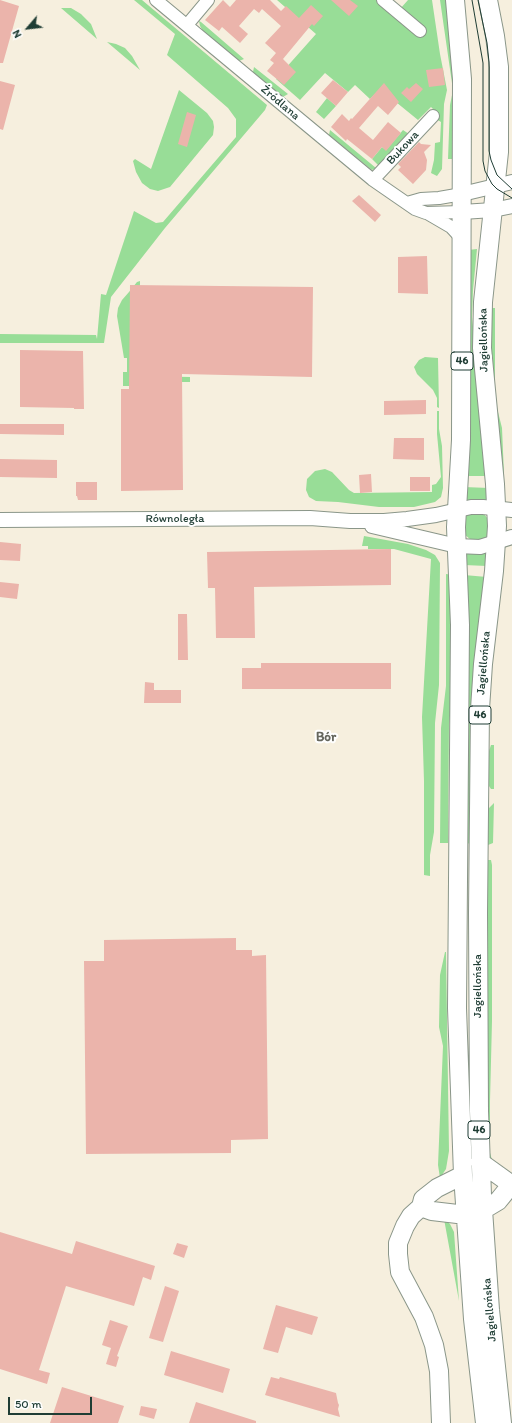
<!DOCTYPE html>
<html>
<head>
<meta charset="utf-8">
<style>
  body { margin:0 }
  #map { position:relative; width:512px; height:1423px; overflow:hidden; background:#f6efde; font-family:Itim,sans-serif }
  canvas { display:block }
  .north { position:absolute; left:8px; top:8px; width:40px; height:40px; -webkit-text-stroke:3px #fff; paint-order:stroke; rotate:242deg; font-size:11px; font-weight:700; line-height:16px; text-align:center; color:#1f3d34 }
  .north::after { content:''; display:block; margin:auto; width:14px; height:18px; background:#1f3d34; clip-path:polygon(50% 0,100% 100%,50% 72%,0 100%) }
  .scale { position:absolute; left:8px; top:1397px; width:84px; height:18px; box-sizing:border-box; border:2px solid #1f3d34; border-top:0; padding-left:5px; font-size:12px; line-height:14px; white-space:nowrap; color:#1f3d34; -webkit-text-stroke:3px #fff; paint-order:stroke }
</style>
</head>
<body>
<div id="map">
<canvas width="512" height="1423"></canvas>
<div class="north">N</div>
<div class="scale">50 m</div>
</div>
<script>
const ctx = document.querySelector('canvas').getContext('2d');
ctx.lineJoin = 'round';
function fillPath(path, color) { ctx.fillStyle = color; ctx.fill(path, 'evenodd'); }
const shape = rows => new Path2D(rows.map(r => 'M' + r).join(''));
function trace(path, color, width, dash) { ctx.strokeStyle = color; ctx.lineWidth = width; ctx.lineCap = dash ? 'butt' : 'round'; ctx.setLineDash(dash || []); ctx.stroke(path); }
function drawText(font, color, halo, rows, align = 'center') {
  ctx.font = font + ' Itim,sans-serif'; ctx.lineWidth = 4; ctx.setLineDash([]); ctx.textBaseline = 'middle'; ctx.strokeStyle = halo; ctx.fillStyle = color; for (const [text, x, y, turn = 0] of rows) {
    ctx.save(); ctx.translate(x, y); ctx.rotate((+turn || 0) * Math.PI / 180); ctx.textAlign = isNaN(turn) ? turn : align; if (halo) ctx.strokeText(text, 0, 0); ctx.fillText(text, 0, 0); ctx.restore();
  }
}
fillPath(shape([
  [134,0,142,0,267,105,265,110,165,228,111,297,104,343,0,343,0,334,96,335,97,339,101,294,106,295,134,211,156,223,163,222,236,137,236,119,228,108,167,55,175,34],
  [277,0,376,0,419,37,400,9,408,0,432,0,440,54,447,90,444,104,442,169,437,176,431,173,434,160,435,143,440,142,441,122,436,119,435,111,431,107,418,120,380,89,370,99,355,85,348,92,325,73,300,100,276,79,316,34],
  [440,0,449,0,454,36,456,159,448,159,450,105,453,90],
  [61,8,71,8,81,14,91,24,97,39],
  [199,21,201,22,244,59,239,61,203,31,200,26],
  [107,42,116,44,125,48,132,56,140,70],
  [254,67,288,94,283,97,253,72],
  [179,90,207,113,213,121,214,127,213,135,170,187,158,191,150,189,142,183,136,172,133,161,135,159,151,169],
  [327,98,336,106,324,119,316,112],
  [330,130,376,168,372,170,329,135],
  [403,130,409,134,380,167,372,159,382,147,386,150],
  [477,249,473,290,472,317,488,476,465,476,468,250],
  [140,281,139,376,190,377,190,382,176,382,176,386,123,386,123,372,127,372,127,358,124,358,117,316,118,308,122,300,129,292,137,282],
  [492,308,495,308,495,400,502,428,504,475,499,475,489,314],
  [425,357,438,358,439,408,437,407,437,398,433,390,417,374,414,367,419,360],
  [437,411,439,411,439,429,442,446,443,488,441,497,435,502,414,507,379,507,338,502,316,501,309,497,306,490,307,479,315,471,325,469,332,472,349,490,354,493,432,492,432,485,436,484,441,477,437,434],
  [464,487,489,488,490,502,477,500,465,501],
  [483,513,489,520,489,535,479,541,471,540,464,534,464,519,468,514],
  [364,536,408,544,426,550,435,555,440,563,439,685,435,723,434,832,430,855,430,876,424,875,424,781,422,717,431,559,394,549,368,549,368,546,362,546],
  [467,552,487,553,487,566,464,565,464,555],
  [446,574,453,575,452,697,449,725,448,843,440,843,441,728,446,686],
  [464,575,487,577,473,844,465,843],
  [491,745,494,745,494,789,491,789,487,783,487,757],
  [494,803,493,843,488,845,485,843,486,815,489,808],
  [484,860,491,860,492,865,492,1021,490,1101,490,1153,493,1163,488,1158],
  [445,952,446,952,449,1151,446,1169,440,1178,438,1165,443,1046,439,1027,440,975],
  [444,1219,450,1224,454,1232,459,1301]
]), '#98dd97');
fillPath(shape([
  [0,0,19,6,3,63,0,63],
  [223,0,230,7,236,0,270,0,281,11,286,6,299,18,311,5,323,16,314,26,312,24,283,59,296,72,284,85,267,71,274,63,270,60,276,53,265,43,281,26,262,9,259,13,254,9,239,26,248,34,240,43,222,27,219,31,205,20],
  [331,0,350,0,358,6,349,16],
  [443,68,445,85,429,87,426,70],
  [333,80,348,92,336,106,321,93],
  [0,81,15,85,3,130,0,129],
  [384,83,399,102,388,115,378,106,359,128,373,140,388,122,401,133,386,151,382,147,372,159,347,139,346,141,331,127,342,114,349,121,351,118,352,119],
  [416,83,423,89,411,102,401,93,407,87,409,89],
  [187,112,196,115,187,147,178,144],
  [419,142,421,144,431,145,424,152,427,160,426,170,413,184,398,170,401,167,398,164],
  [359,195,381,215,375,222,352,201],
  [427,256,428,294,398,293,398,257],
  [130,285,313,287,312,377,182,374,183,490,121,491,121,389,129,389],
  [20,350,83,351,84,409,74,409,74,408,20,407],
  [426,400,426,414,384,415,384,401],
  [0,424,64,424,64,435,0,434],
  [394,438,424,438,424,460,393,459],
  [0,459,57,460,57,478,0,477],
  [371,474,372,492,360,493,359,475],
  [410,477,430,477,430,491,410,491],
  [76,482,97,482,97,500,78,500,77,496,76,496],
  [0,542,21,544,20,561,0,560],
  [391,549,391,585,254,587,255,638,216,638,215,588,208,588,207,552],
  [0,582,19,584,17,599,0,597],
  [178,614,187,614,188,660,178,660],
  [261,663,391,663,391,689,242,689,242,668,261,668],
  [145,682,154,683,154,690,181,690,181,703,144,703],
  [236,938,236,950,252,950,252,956,266,955,268,1139,231,1140,231,1153,86,1154,84,961,104,961,104,940],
  [0,1232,72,1254,76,1241,155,1266,151,1280,143,1277,134,1306,66,1286,39,1370,50,1373,47,1384,0,1369],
  [177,1243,188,1246,184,1258,173,1254],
  [165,1286,179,1291,163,1342,149,1338],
  [276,1305,318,1317,312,1335,286,1327,278,1353,263,1349],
  [110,1320,128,1326,117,1356,119,1357,116,1367,106,1364,111,1348,102,1345],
  [171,1351,230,1369,223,1393,164,1375],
  [271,1377,279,1379,280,1377,336,1393,338,1403,339,1405,338,1409,340,1417,265,1395],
  [62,1387,124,1406,118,1423,50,1423],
  [196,1402,256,1421,256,1423,189,1423],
  [141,1406,157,1409,154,1419,139,1415]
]), '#ebb4ab');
const minor = shape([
  [156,0,373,180,415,209,426,213,462,212],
  [383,0,420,31],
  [187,25,208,0],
  [373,180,433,116],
  [407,203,421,199,439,198,462,194],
  [427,213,451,227,462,239]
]);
const tertiary = shape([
  [462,194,512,182],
  [462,212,493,210,512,206],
  [0,520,310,518,350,521,384,521,407,519,436,515,471,507,483,507,512,510],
  [372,526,457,546,480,547,512,537]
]);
const primary = shape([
  [455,0,462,79,461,440,456,527,460,625,457,1008,463,1175,473,1319,485,1423],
  [488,0,495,36,499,67,499,152,483,302,482,348,495,484,497,526,494,571,483,664,480,709,478,913,479,1111,482,1195,490,1310,502,1423],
  [480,1162,512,1185],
  [421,1207,432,1211,466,1215],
  [483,1210,498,1201,511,1185],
  [441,1423,439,1371,434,1345,424,1317,400,1272,398,1254,398,1243,405,1226,411,1216,421,1207,423,1199,437,1188,463,1175]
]);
trace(minor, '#8a9689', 14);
trace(tertiary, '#8a9689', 16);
trace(primary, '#8a9689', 20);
trace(minor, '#fff', 12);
trace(tertiary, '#fff', 14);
trace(primary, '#fff', 18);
trace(shape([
  [472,0,483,63,483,161,485,171,492,184,497,189,512,198],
  [478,0,487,43,489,62,489,151,491,160,497,175,512,189]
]), '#1f3d34', 1);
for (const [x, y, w] of [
  [462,361,22],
  [480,715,22],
  [479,1130,22]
]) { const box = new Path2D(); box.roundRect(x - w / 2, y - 9, w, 18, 3); ctx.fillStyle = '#fff'; ctx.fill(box); trace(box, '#1f3d34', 1); }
drawText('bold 11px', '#1f3d34', null, [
  ["46",462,361],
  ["46",480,715],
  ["46",479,1130]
]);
drawText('12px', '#1f3d34', '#fff', [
  ["Źródlana",280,103,40],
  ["Bukowa",403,148,-47],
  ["Jagiellońska",484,340,-91],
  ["Równoległa",175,519],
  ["Jagiellońska",484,663,-85],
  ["Jagiellońska",478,986,-90],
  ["Jagiellońska",490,1310,-95]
]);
drawText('bold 13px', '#66675e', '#fff', [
  ["Bór",326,738]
]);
</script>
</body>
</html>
